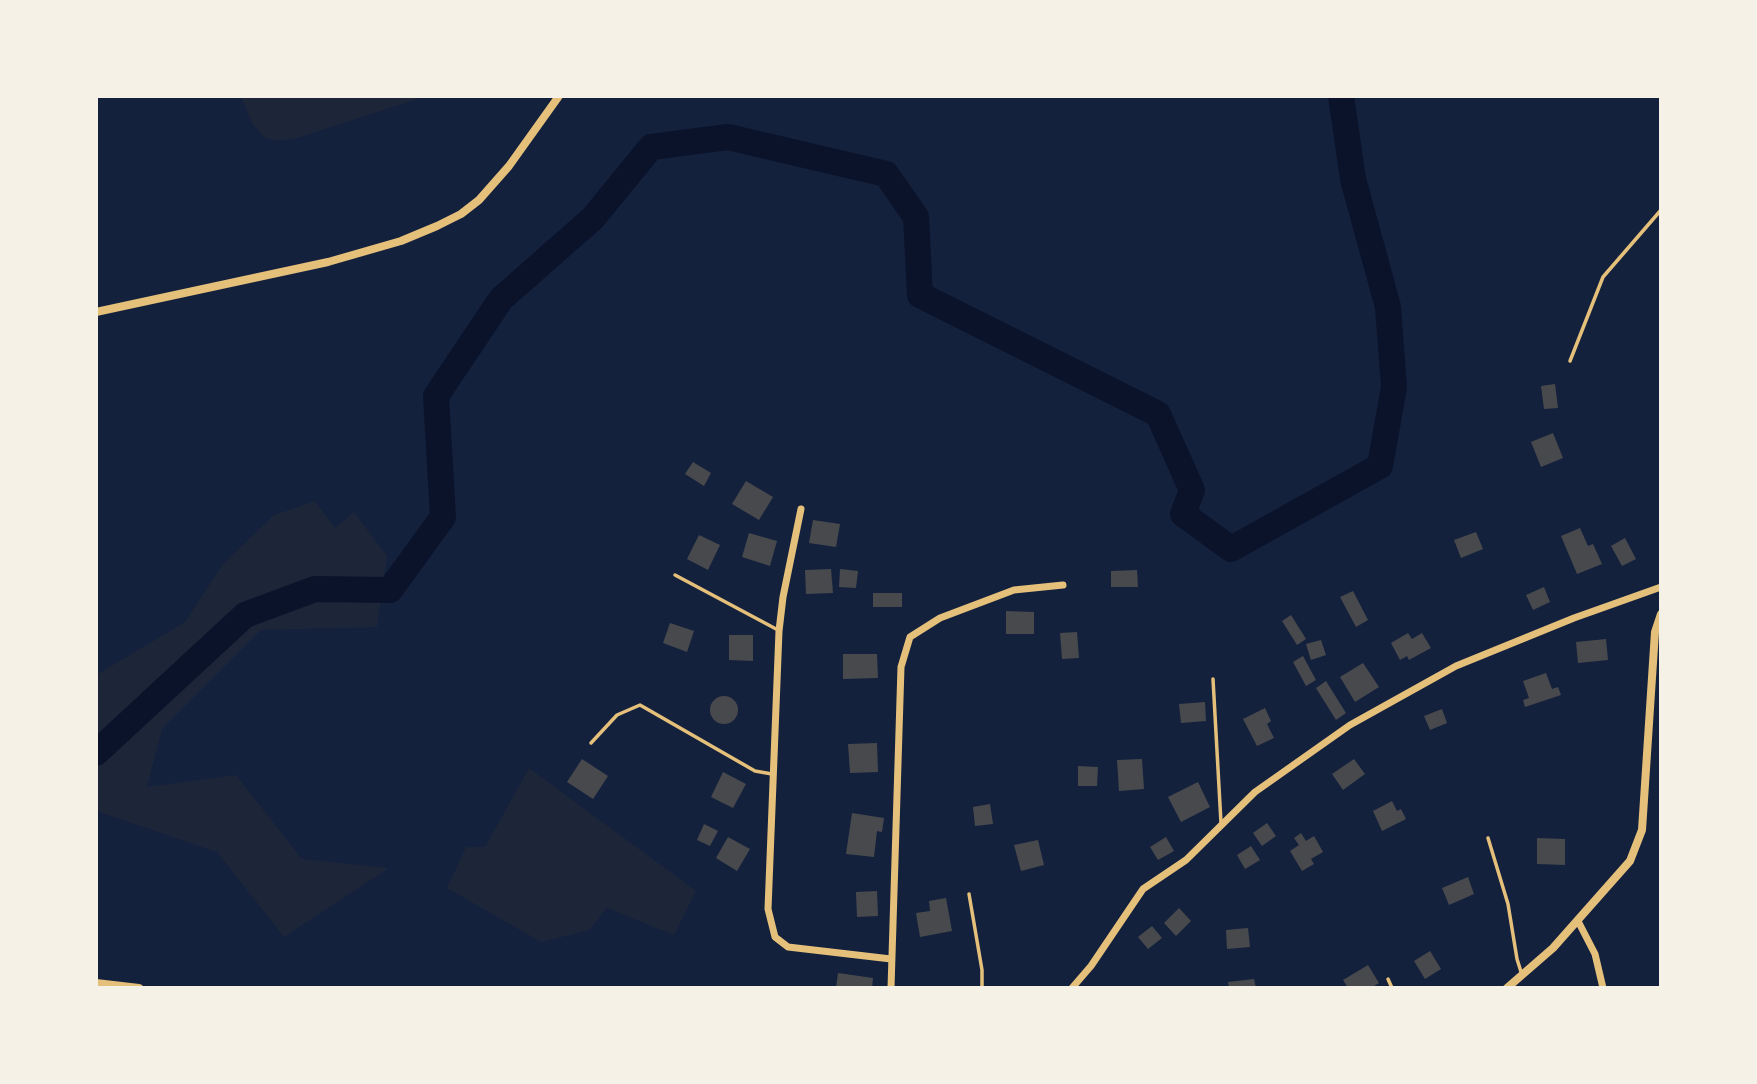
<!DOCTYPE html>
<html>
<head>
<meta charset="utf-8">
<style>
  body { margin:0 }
  #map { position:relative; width:1757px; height:1084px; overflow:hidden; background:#14213d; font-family:"Alegreya Sans",sans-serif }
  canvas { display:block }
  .frame { position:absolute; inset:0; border:98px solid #f6f1e7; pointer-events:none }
</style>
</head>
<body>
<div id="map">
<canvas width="1757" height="1084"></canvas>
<div class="frame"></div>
</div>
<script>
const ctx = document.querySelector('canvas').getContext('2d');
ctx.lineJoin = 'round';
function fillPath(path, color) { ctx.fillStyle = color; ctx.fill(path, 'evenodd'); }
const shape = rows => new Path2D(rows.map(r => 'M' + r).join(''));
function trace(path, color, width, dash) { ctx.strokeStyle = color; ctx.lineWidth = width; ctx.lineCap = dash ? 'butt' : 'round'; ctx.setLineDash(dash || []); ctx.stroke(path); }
fillPath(shape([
  [241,96,427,96,297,138,276,141,264,137,252,123],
  [315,501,335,528,354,512,387,556,377,627,261,630,162,729,147,787,236,775,302,859,389,868,284,937,217,852,96,811,96,675,185,622,223,564,274,515],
  [529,768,696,891,674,935,607,908,589,930,541,942,447,888,466,847,485,847]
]), '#1d2539');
trace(shape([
  [96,753,245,615,315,589,390,590,443,517,436,396,501,299,593,218,651,147,728,137,886,174,916,217,920,295,1158,414,1192,490,1183,514,1231,549,1380,466,1394,387,1388,307,1353,179,1341,96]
]), '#0b132b', 26);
fillPath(shape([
  [1555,384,1558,408,1544,409,1541,386],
  [1553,433,1563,458,1541,467,1531,442],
  [693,462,711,473,704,486,685,474],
  [746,481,773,497,759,520,732,504],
  [813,520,840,524,836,547,809,543],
  [1580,528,1588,546,1593,544,1602,564,1577,574,1561,536],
  [1476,532,1483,549,1461,558,1454,540],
  [749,533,777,541,770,566,742,557],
  [699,535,720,545,708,570,687,559],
  [1625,538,1636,559,1622,566,1611,546],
  [831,569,833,593,806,594,805,570],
  [840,569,858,571,856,588,839,587],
  [1137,570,1138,587,1111,587,1111,571],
  [1544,587,1550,602,1533,610,1526,595],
  [1353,591,1368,620,1356,627,1340,597],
  [873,593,902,593,902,607,873,607],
  [1006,611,1034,612,1034,634,1006,634],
  [1291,615,1306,639,1297,645,1282,621],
  [670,623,694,631,687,652,663,643],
  [1077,632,1079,658,1062,659,1060,633],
  [1408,633,1412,639,1422,633,1431,648,1409,660,1407,656,1400,660,1391,643],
  [729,635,753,635,753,661,729,660],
  [1606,639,1608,660,1578,663,1576,642],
  [1321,640,1326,655,1311,660,1306,644],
  [843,654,877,654,878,678,843,679],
  [1303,656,1316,680,1306,686,1293,662],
  [1363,663,1379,687,1355,702,1340,677],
  [1546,673,1552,689,1558,687,1561,695,1525,707,1523,700,1529,698,1523,681],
  [1326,681,1346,713,1336,720,1316,688],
  '710 710a14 14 0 1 1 28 0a14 14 0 1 1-28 0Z',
  [1205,702,1206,721,1181,723,1179,704],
  [1265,708,1271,721,1267,724,1274,738,1257,746,1243,719],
  [1442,709,1447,723,1430,730,1424,716],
  [877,743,878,772,850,773,848,744],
  [582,759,608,776,593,799,567,782],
  [1142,759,1144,789,1119,791,1117,760],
  [1354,759,1365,774,1343,790,1332,774],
  [1078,766,1098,767,1097,786,1078,786],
  [723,772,746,784,733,808,711,797],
  [1198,782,1210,807,1181,822,1168,797],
  [1392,801,1397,811,1401,809,1406,819,1382,831,1373,811],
  [990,804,993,824,975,826,973,807],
  [852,813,884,818,882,832,877,831,874,857,846,854],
  [1267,823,1276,836,1262,846,1253,833],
  [704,824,718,831,710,846,697,840],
  [1301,833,1306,841,1314,836,1323,852,1311,859,1314,864,1302,871,1290,851,1299,845,1294,838],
  [728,837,750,849,737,871,716,858],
  [1166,837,1174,851,1158,860,1150,847],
  [1537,838,1565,839,1565,865,1537,864],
  [1038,840,1044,865,1021,871,1014,845],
  [1251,846,1260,860,1245,869,1237,855],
  [1468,877,1474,894,1449,905,1442,888],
  [877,891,878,916,857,917,856,892],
  [946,898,952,931,920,937,916,913,930,911,929,901],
  [1179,908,1191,921,1176,936,1164,923],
  [1152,926,1162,938,1148,949,1138,937],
  [1248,928,1250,947,1227,949,1226,930],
  [1430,951,1441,969,1425,979,1414,961],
  [1368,965,1379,983,1371,988,1348,988,1343,980],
  [838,973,873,978,872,988,836,988],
  [1254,979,1256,988,1229,988,1228,982]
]), '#48494c');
trace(shape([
  [1570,361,1603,277,1661,210],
  [675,575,778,630],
  [1213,679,1221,823],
  [591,743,617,715,640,705,755,771,772,774],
  [1488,838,1508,904,1517,959,1522,975],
  [969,894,982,970,982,988],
  [1388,979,1392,988]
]), '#e5c07b', 3.5);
trace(shape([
  [801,509,783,597,779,631,768,909,775,937,788,947,891,959],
  [1578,921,1595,954,1603,988],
  [891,988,901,667,910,637,940,618,1014,590,1063,585],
  [1072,988,1091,966,1143,889,1186,860,1255,792,1350,725,1456,666,1574,618,1661,587]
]), '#e5c07b', 7);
trace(shape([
  [96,312,328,262,401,241,437,226,461,214,479,200,509,166,559,96],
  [96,983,139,988],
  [1507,988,1553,948,1630,861,1642,830,1655,632,1661,614]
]), '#e5c07b', 8);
</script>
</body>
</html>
